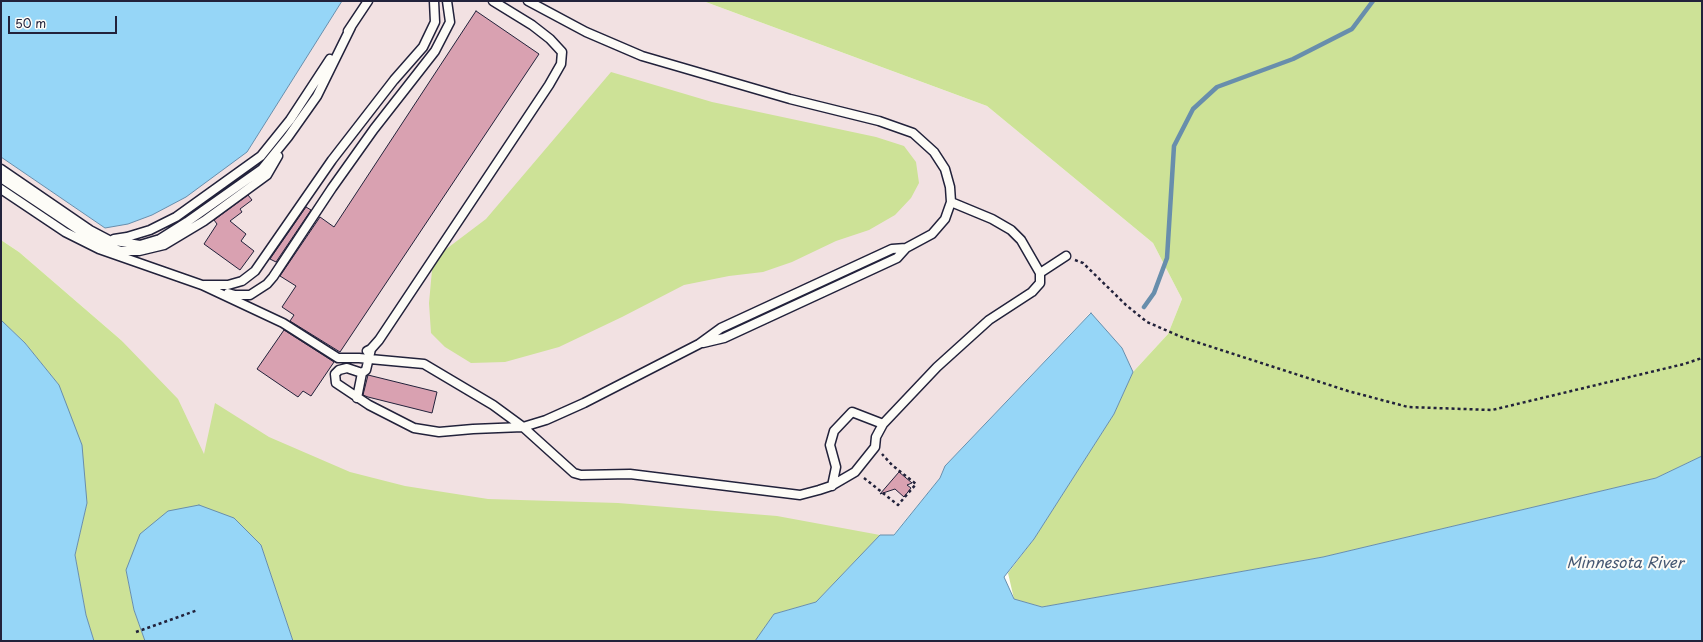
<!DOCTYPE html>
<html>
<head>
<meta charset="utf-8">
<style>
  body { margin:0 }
  #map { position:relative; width:1703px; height:642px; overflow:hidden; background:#fdfcf7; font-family:"Playpen Sans",sans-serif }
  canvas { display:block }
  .frame { position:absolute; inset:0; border:2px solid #22223b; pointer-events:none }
  .scale { position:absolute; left:8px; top:16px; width:109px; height:18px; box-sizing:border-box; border:2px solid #22223b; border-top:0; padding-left:5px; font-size:12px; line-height:14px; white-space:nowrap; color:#22223b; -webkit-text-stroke:3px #fdfcf7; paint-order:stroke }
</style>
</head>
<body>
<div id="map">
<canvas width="1703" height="642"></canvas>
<div class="frame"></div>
<div class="scale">50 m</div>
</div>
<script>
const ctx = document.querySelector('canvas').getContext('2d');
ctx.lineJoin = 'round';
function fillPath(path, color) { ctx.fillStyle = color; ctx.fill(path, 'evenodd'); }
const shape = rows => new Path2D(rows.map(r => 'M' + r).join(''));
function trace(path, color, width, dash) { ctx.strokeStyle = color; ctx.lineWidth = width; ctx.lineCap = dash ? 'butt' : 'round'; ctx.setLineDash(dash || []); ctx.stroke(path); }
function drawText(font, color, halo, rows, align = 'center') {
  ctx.font = font + ' "Playpen Sans",sans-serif'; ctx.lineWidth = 4; ctx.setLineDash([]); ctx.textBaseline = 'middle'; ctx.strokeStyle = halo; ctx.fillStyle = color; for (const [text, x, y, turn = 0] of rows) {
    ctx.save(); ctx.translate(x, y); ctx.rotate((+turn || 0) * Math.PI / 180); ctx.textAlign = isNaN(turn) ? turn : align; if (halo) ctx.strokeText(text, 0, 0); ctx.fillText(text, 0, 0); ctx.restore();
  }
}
fillPath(shape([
  [342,1,703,1,987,106,1153,243,1182,299,1168,334,1133,372,1122,348,1090,313,945,466,940,478,893,535,774,614,755,641,293,641,261,545,121,340,19,252,1,240,1,157,105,228,247,152]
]), '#f2e1e2');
fillPath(shape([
  [703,1,1702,1,1702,456,1656,478,1323,557,1042,607,1014,599,1008,573,1034,539,1114,414,1133,372,1168,334,1182,299,1153,243,987,106],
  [611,72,712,102,876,137,904,146,916,162,919,183,911,198,895,215,869,230,836,241,792,262,763,272,729,276,684,285,622,317,559,347,505,362,471,363,445,347,431,333,429,303,433,259,486,219],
  [1,240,19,252,121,340,178,399,204,454,215,403,269,437,350,472,405,486,488,499,618,503,777,516,880,535,816,602,774,614,755,641,293,641,261,545,126,570,134,610,145,641,94,641,86,615,75,555,87,503,59,385,25,343,1,320]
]), '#cde297');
const water = shape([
  [1,1,342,1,247,152,186,197,152,215,128,224,105,228,1,157,1,1],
  [1091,313,1122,348,1133,372,1114,414,1034,539,1004,577,1014,599,1042,607,1323,557,1656,478,1702,456,1702,641,755,641,774,614,816,602,880,535,894,535,940,478,945,466,1091,313],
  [1,320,25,343,59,385,82,445,87,503,75,555,86,615,94,641,1,641,1,320],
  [199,505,234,518,261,545,293,641,145,641,134,610,126,570,140,534,168,511,199,505]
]);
fillPath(water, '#96d6f7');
trace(water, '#688eac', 1);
trace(shape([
  [1144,307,1154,293,1167,258,1174,146,1193,109,1217,87,1293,59,1352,29,1373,1]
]), '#688eac', 4.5);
const building = shape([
  [476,11,539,54,340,352,290,321,294,315,282,307,296,286,280,276,320,217,334,227,476,11],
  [248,195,252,200,240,209,242,212,230,221,246,234,241,241,254,251,240,270,204,244,217,224,214,220,248,195],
  [306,207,311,210,276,262,270,259,306,207],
  [284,330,334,362,311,396,303,391,298,397,257,369,284,330],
  [368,375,437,392,432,413,368,397,363,395,368,375],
  [899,472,912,483,907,485,911,488,904,497,895,489,880,494,899,472]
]);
fillPath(building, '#d9a1b1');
trace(building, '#22223b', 1);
const lane = shape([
  [348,31,368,1],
  [1,169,90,230,109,240,140,245,160,239,187,222,262,169,288,137,317,96,351,27],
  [1,178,86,235,106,246,121,251,139,251,164,245,204,221,267,175,278,156],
  [1,189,65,232,99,249,202,285,283,323,338,358,359,358,424,364,493,405,523,427,546,420,584,403,699,344,721,328,892,249,906,248,932,234,945,219,951,202,950,187,945,169,934,152,913,133,879,121,790,99,642,56,586,32,528,1],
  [114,239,127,237,150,230,176,217,261,156,290,120,330,59],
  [1040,273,1066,256],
  [204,285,228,285,242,281,255,271,332,160,394,80,423,47,435,22,434,1],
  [228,293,235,295,250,295,267,284,273,277,332,188,374,129,435,51,450,22,447,1],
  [703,343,724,338,897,258,906,248],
  [371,349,366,370,362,373,347,368,339,370,335,374,336,383,369,405,414,428,439,432,473,429,523,427,574,473,581,475,630,474,800,495,819,490,831,486,855,472,875,447,876,437,883,424,937,367,989,320,1032,292,1040,283,1040,273,1021,240,1011,230,992,219,951,202],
  [367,351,371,349,379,340,549,85,561,64,562,52,550,39,532,25,493,1],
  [357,398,362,373],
  [832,486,836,467,830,445,834,431,852,412,883,424]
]);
trace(lane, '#22223b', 11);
trace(shape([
  [1075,260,1083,263,1126,305,1147,322,1184,338,1348,391,1408,407,1492,410,1684,364,1702,358],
  [864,478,898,505,916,484,892,465,882,454],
  [136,632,198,610]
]), '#22223b', 2.5, [3, 3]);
trace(lane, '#fdfcf7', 8);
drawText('italic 15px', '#455873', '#fdfcf7', [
  ["Minnesota River",1625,564]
]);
</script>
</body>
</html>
